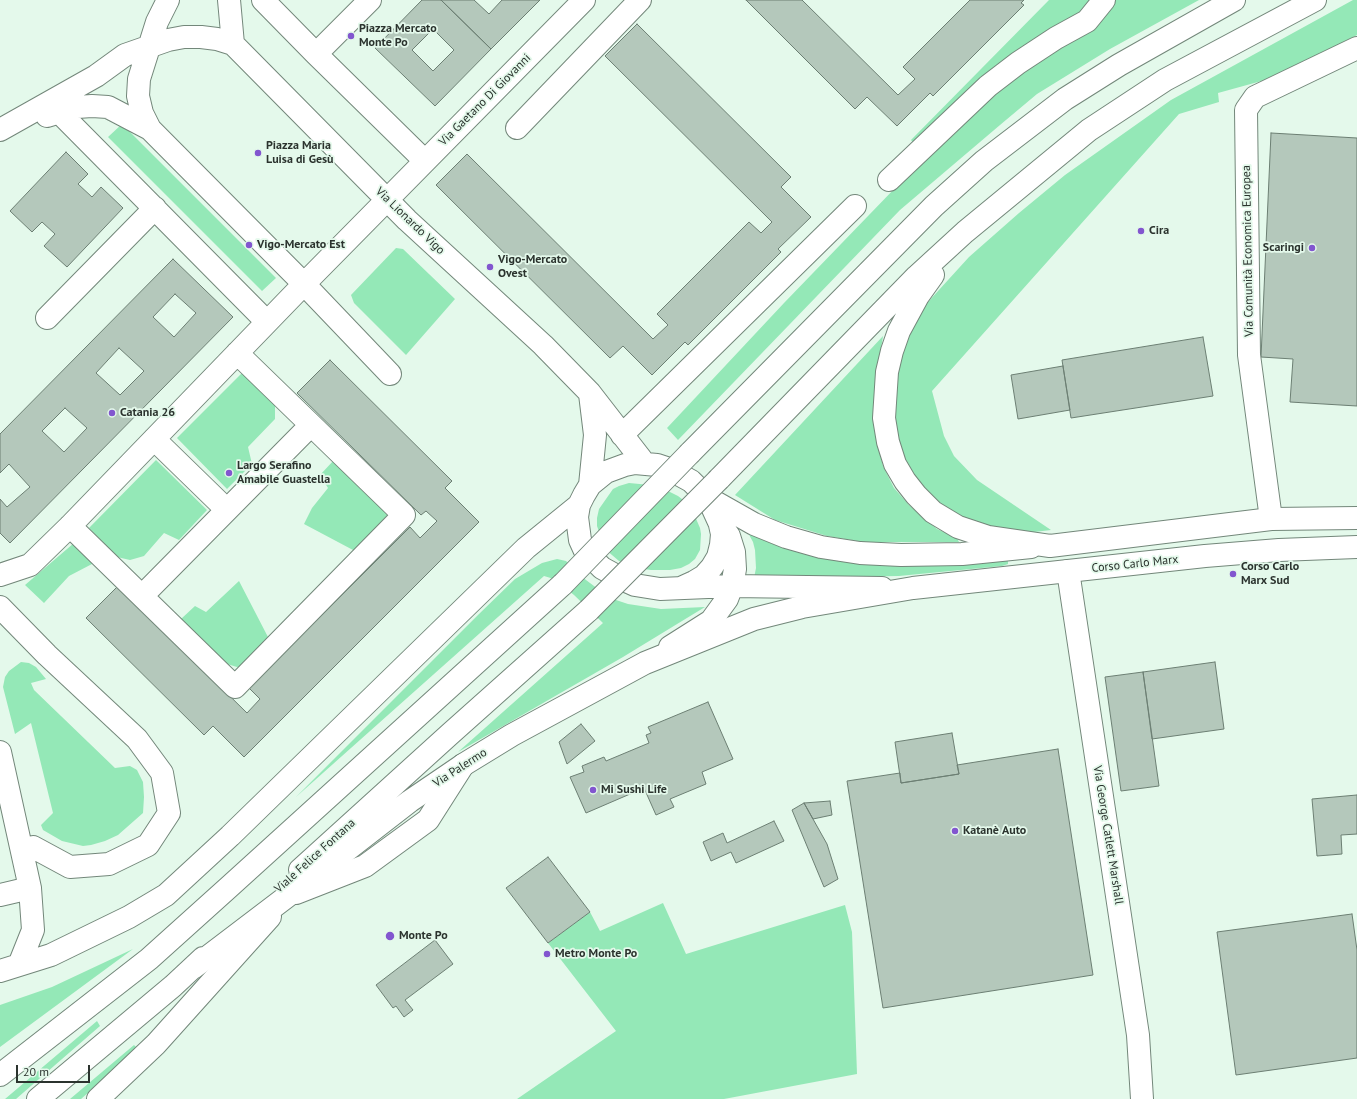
<!DOCTYPE html>
<html>
<head>
<meta charset="utf-8">
<style>
  body { margin:0 }
  #map { position:relative; width:1357px; height:1099px; overflow:hidden; background:#e4f9eb; font-family:"PT Sans",sans-serif }
  canvas { display:block }
  .scale { position:absolute; left:16px; top:1065px; width:74px; height:18px; box-sizing:border-box; border:2px solid #2b332e; border-top:0; padding-left:5px; font-size:12px; line-height:14px; white-space:nowrap; color:#2b332e; -webkit-text-stroke:3px #e4f9eb; paint-order:stroke }
</style>
</head>
<body>
<div id="map">
<canvas width="1357" height="1099"></canvas>
<div class="scale">20 m</div>
</div>
<script>
const ctx = document.querySelector('canvas').getContext('2d');
ctx.lineJoin = 'round';
function fillPath(path, color) { ctx.fillStyle = color; ctx.fill(path, 'evenodd'); }
const shape = rows => new Path2D(rows.map(r => 'M' + r).join(''));
function trace(path, color, width, dash) { ctx.strokeStyle = color; ctx.lineWidth = width; ctx.lineCap = dash ? 'butt' : 'round'; ctx.setLineDash(dash || []); ctx.stroke(path); }
function drawText(font, color, halo, rows, align = 'center') {
  ctx.font = font + ' "PT Sans",sans-serif'; ctx.lineWidth = 3.5; ctx.setLineDash([]); ctx.textBaseline = 'middle'; ctx.strokeStyle = halo; ctx.fillStyle = color; for (const [text, x, y, turn = 0] of rows) {
    ctx.save(); ctx.translate(x, y); ctx.rotate((+turn || 0) * Math.PI / 180); ctx.textAlign = isNaN(turn) ? turn : align; if (halo) ctx.strokeText(text, 0, 0); ctx.fillText(text, 0, 0); ctx.restore();
  }
}
fillPath(shape([
  [1049,0,1199,0,1110,49,1037,94,1000,125,900,210,678,440,667,428,784,303,925,157,911,140],
  [1353,0,1357,0,1357,35,1276,77,1218,93,1219,102,1179,114,932,391,944,436,954,456,977,480,1051,530,1034,532,1015,532,992,528,969,521,938,503,926,491,914,474,905,458,899,443,896,427,896,409,898,368,910,333,919,314,928,302,969,257,1019,213,1065,175,1171,100],
  [122,124,276,278,262,291,108,137],
  [396,248,403,249,455,299,406,355,354,303,351,295],
  [883,336,875,388,873,418,877,441,883,466,894,488,909,505,937,529,957,538,959,542,863,542,827,536,775,520,735,495],
  [244,371,275,404,275,419,248,447,252,464,227,489,177,438],
  [156,460,207,510,179,540,164,533,144,556,130,560,117,557,89,528],
  [334,460,389,513,390,519,358,550,353,550,304,524,312,508,328,488,320,475],
  [629,483,650,485,664,489,678,496,687,503,694,514,700,528,701,534,700,550,695,559,689,564,681,568,670,570,651,570,637,568,619,561,605,549,597,526,597,518,599,509,613,489,619,486],
  [747,531,1006,560,1008,561,1008,564,1002,566,899,576,754,578,756,568,755,550,753,542],
  [74,543,93,560,92,564,69,576,44,603,25,585],
  [557,559,566,561,586,580,598,589,616,600,628,604,661,609,705,607,623,657,458,752,603,623,574,595,554,579,544,576,296,797,479,614,515,579,542,563],
  [239,581,269,639,244,666,237,667,227,664,181,619,195,606,206,612],
  [21,662,29,663,36,667,46,679,31,683,34,690,115,768,130,766,137,770,143,782,144,797,143,813,118,835,105,841,91,845,83,846,62,841,43,830,41,825,53,813,31,723,15,734,3,687,5,677,9,671],
  [663,903,686,954,845,905,852,932,857,1074,724,1099,517,1099,616,1031,548,943,590,912,600,931],
  [133,949,0,1047,0,1005,52,987],
  [97,1021,100,1026,16,1099,5,1099],
  [134,1045,138,1049,81,1099,70,1099]
]), '#94e8b7');
const building = shape([
  [422,0,441,0,491,49,435,106,375,48,422,0],
  [433,29,454,50,433,71,412,50,433,29],
  [441,0,474,0,489,14,502,0,540,0,491,49,441,0],
  [746,0,802,0,898,95,915,79,903,67,970,0,1024,0,1021,3,1024,5,933,96,930,93,897,126,867,97,855,109,746,0],
  [637,24,791,177,781,187,811,217,778,249,781,252,688,345,685,342,652,375,623,346,610,358,436,185,467,154,653,339,668,325,657,314,749,222,761,233,772,222,605,56,637,24],
  [1271,133,1357,138,1357,406,1290,402,1293,359,1261,357,1271,133],
  [66,152,88,174,78,184,92,197,101,187,123,208,67,267,44,246,55,234,42,222,32,232,10,211,66,152],
  [173,259,233,317,10,543,0,533,0,499,7,507,30,487,9,464,0,473,0,434,173,259],
  [175,294,196,313,174,337,153,317,175,294],
  [119,348,144,371,120,395,96,373,119,348],
  [65,408,87,428,64,452,42,431,65,408],
  [1203,337,1213,396,1071,418,1062,360,1203,337],
  [330,360,452,481,445,488,479,522,244,757,213,726,204,735,86,618,118,586,247,713,260,699,249,688,410,527,420,538,437,521,426,511,421,515,297,393,330,360],
  [1063,366,1070,410,1018,419,1011,375,1063,366],
  [1215,662,1224,729,1152,739,1143,672,1215,662],
  [1143,672,1159,786,1121,791,1105,677,1143,672],
  [708,702,733,759,702,772,706,784,670,799,674,807,656,815,644,788,586,813,570,777,584,772,582,766,604,757,606,761,649,743,646,735,651,733,648,727,708,702],
  [581,724,595,741,567,764,559,742,581,724],
  [952,733,959,774,901,783,895,742,952,733],
  [1058,749,1093,975,883,1008,847,781,900,773,901,783,959,774,957,765,1058,749],
  [1357,795,1357,834,1341,835,1342,854,1317,856,1312,799,1357,795],
  [830,801,832,815,813,819,804,803,830,801],
  [804,803,827,844,838,879,824,887,792,810,804,803],
  [774,821,784,841,736,863,731,852,711,861,703,842,723,833,727,843,774,821],
  [548,857,590,912,548,943,506,888,548,857],
  [1352,914,1357,950,1357,1058,1236,1075,1217,932,1352,914],
  [435,940,453,964,405,1000,413,1010,404,1017,396,1006,393,1008,376,985,435,940]
]);
fillPath(building, '#b4c8bb');
trace(building, '#6c7f73', 1);
const minor = shape([
  [168,0,157,22,139,79,138,96,142,113,150,129,304,284,390,374],
  [229,0,233,44],
  [263,0,316,54,425,161],
  [316,54,370,0],
  [59,112,267,322],
  [47,116,77,107,92,106,108,107,150,129],
  [517,128,640,0],
  [0,130,96,76,125,55,168,40,184,37,201,37,217,39,233,44,407,220,543,345,590,393,645,464],
  [889,180,988,86,1018,63,1056,38,1087,21,1104,0],
  [47,318,155,208],
  [590,394,595,435,590,485],
  [622,435,855,206],
  [154,439,227,510],
  [708,498,754,524,786,537,821,547,860,553,901,555,962,554,1031,547],
  [1271,519,1249,355,1246,110,1255,97,1357,48],
  [70,526,235,687,404,515,237,353],
  [1068,571,1138,1035,1142,1099],
  [0,575,30,565,70,526,304,284,584,0],
  [683,587,694,582,704,576,712,567,718,557,721,545,722,534,720,525],
  [142,596,311,425],
  [0,607,47,655,137,739,162,773,169,813,148,845,109,864,70,867,33,847],
  [670,647,711,621,727,599,732,586,735,569,734,552,729,536,719,522,708,498,691,481,669,469,657,465,635,463,625,465,606,472,590,485,584,495,579,505,577,517,580,540,585,551,602,568,624,580,635,585,660,589,732,586,882,588],
  [0,752,30,888,33,930,19,965],
  [296,893,365,866,428,820,463,765],
  [0,895,30,888],
  [0,971,51,955,129,917,166,895,230,836,526,548,579,505],
  [98,1099,156,1044,270,917]
]);
const major = shape([
  [933,275,918,296,899,331,892,351,887,372,884,418,888,442,895,464,905,481,916,495,933,512,958,527,988,537,1050,546,1271,519,1357,518],
  [690,453,934,206,984,161,1065,99,1119,65,1234,0],
  [719,479,917,276,965,232,1089,130,1165,80,1315,0],
  [300,870,450,734,589,610],
  [193,968,289,895,410,801,463,765,512,735,645,663,754,619,802,607,913,588,1205,556,1279,550,1357,547],
  [0,1075,149,959,229,887,563,584],
  [38,1099,173,986,203,958]
]);
trace(minor, '#73877a', 24);
trace(major, '#73877a', 24);
trace(minor, '#fff', 22);
trace(major, '#fff', 22);
const majorBridge = shape([
  [563,584,690,453],
  [589,610,719,479]
]);
trace(majorBridge, '#73877a', 24, []);
trace(majorBridge, '#fff', 22);
for (const [x, y, r, color] of [
  [351,36,4,"#8256cf"],
  [258,153,4,"#8256cf"],
  [1141,231,4,"#8256cf"],
  [249,245,4,"#8256cf"],
  [1312,248,4,"#8256cf"],
  [490,267,4,"#8256cf"],
  [112,413,4,"#8256cf"],
  [229,473,4,"#8256cf"],
  [1233,574,4,"#8256cf"],
  [593,790,4,"#8256cf"],
  [955,831,4,"#8256cf"],
  [390,936,5,"#8256cf"],
  [547,954,4,"#8256cf"]
]) { const dot = new Path2D(); dot.arc(x, y, r, 0, 2 * Math.PI); ctx.fillStyle = color; ctx.fill(dot); trace(dot, '#e4f9eb', 1.5); }
drawText('bold 12px', '#2b332e', '#e4f9eb', [
  ["Piazza Mercato",359,29],
  ["Monte Po",359,43],
  ["Piazza Maria",266,146],
  ["Luisa di Gesù",266,160],
  ["Cira",1149,231],
  ["Vigo-Mercato Est",257,245],
  ["Scaringi",1304,248,"right"],
  ["Vigo-Mercato",498,260],
  ["Ovest",498,274],
  ["Catania 26",120,413],
  ["Largo Serafino",237,466],
  ["Amabile Guastella",237,480],
  ["Corso Carlo",1241,567],
  ["Marx Sud",1241,581],
  ["Mi Sushi Life",601,790],
  ["Katanè Auto",963,831],
  ["Monte Po",399,936],
  ["Metro Monte Po",555,954]
], 'left');
drawText('12px', '#2b332e', '#e4f9eb', [
  ["Via Gaetano Di Giovanni",485,100,-45],
  ["Via Lionardo Vigo",410,221,44],
  ["Via Comunità Economica Europea",1248,251,-91],
  ["Corso Carlo Marx",1135,564,-6],
  ["Via Palermo",460,768,-33],
  ["Via George Catlett Marshall",1108,835,81],
  ["Viale Felice Fontana",315,856,-42]
]);
</script>
</body>
</html>
